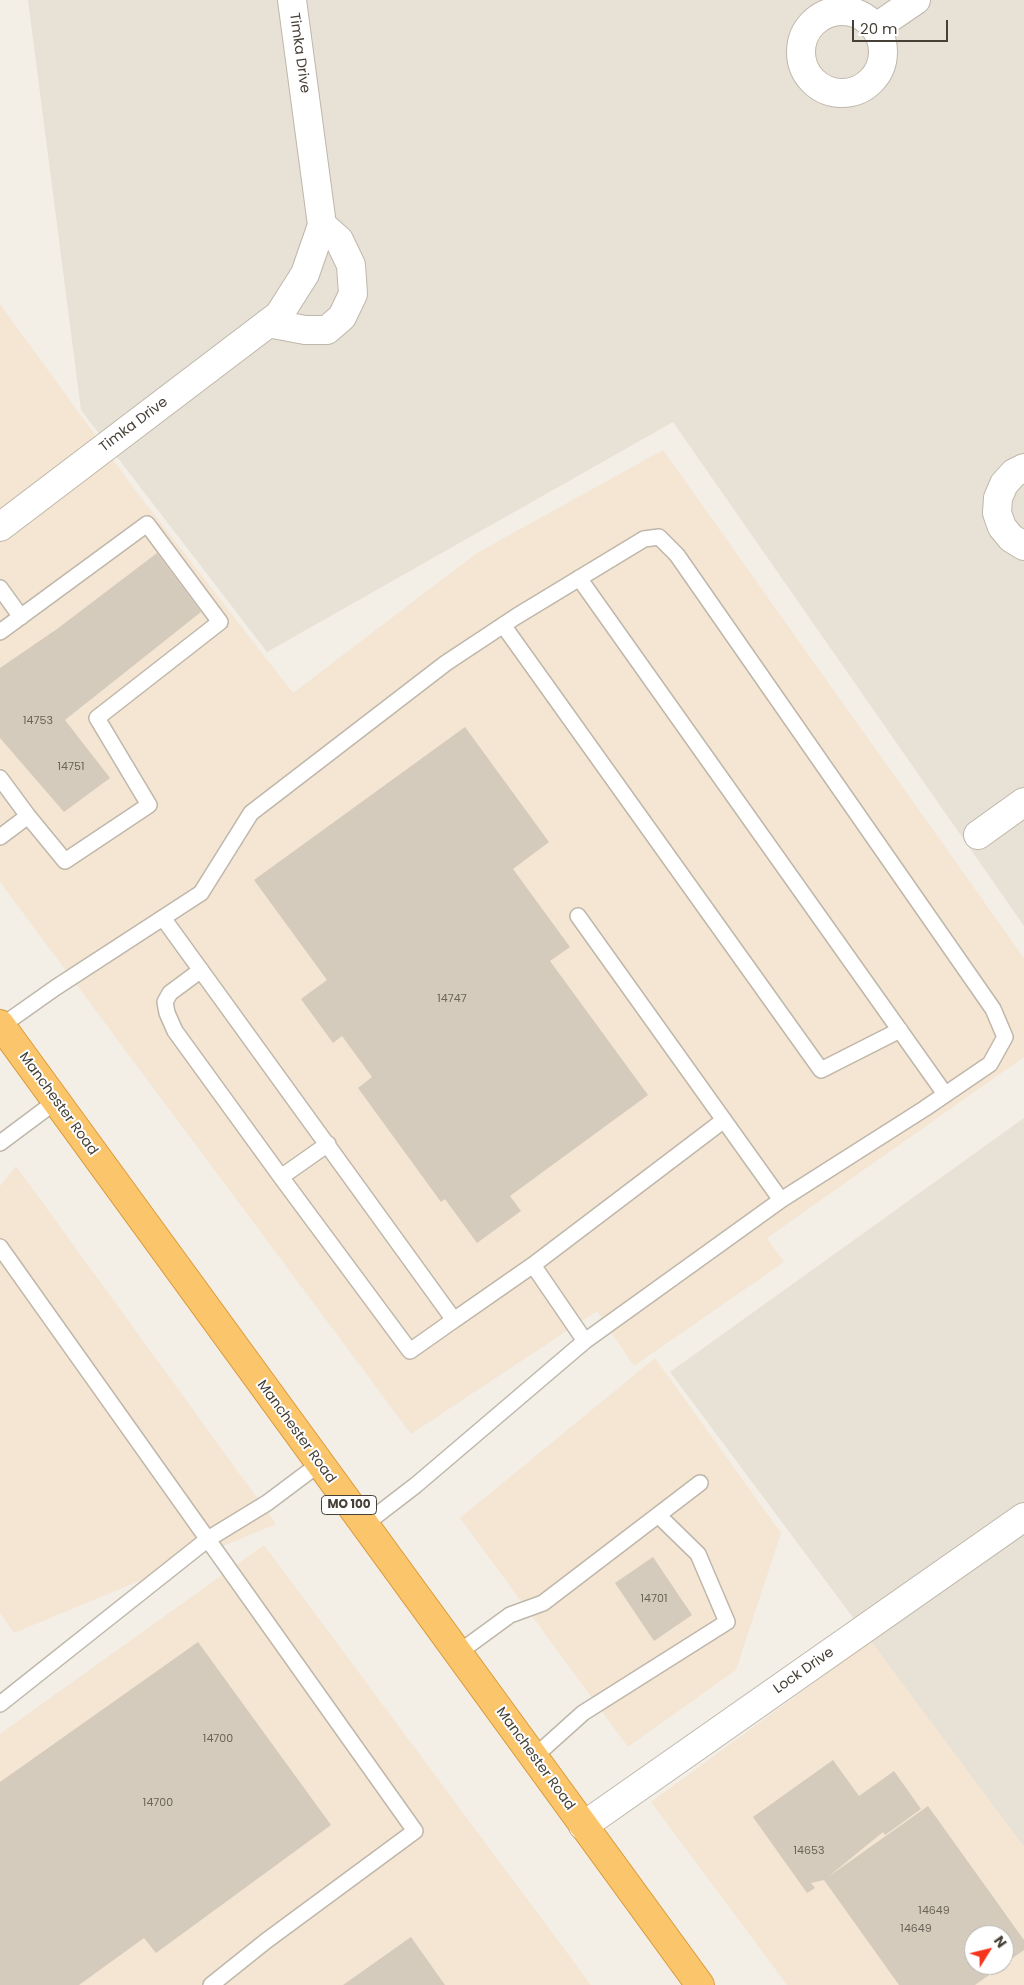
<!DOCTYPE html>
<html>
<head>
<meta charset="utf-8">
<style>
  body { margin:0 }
  #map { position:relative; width:1024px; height:1985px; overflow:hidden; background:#f3efe7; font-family:Poppins,sans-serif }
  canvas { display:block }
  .north { position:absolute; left:964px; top:1925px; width:50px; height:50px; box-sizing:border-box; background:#fff; border:1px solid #b5b3af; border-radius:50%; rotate:54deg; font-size:14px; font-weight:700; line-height:20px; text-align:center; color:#464036 }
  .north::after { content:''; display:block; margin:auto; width:18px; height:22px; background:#f5351c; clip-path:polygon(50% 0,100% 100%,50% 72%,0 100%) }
  .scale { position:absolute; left:852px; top:20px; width:96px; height:22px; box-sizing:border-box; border:2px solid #464036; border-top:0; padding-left:6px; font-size:15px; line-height:18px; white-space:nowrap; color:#464036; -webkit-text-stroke:4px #fff; paint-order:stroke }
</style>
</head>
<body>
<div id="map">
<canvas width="1024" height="1985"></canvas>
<div class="north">N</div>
<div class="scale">20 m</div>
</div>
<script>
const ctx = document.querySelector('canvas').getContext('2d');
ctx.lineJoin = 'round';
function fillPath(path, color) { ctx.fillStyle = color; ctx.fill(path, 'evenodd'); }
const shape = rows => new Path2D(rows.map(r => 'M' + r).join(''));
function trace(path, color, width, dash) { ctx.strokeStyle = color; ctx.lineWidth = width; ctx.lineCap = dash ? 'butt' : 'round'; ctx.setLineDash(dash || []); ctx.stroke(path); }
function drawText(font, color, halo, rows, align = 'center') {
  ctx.font = font + ' Poppins,sans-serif'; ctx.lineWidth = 4; ctx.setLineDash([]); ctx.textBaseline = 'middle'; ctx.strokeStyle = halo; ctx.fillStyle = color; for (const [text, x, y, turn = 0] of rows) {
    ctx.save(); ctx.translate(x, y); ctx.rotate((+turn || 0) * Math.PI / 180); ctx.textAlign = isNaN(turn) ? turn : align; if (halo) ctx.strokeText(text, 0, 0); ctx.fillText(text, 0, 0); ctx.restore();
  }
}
fillPath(shape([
  [28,0,1024,0,1024,926,673,422,267,652,81,410],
  [1024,1118,1024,1847,670,1372]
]), '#e7e1d6');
fillPath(shape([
  [0,304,132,486,293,693,477,553,663,450,1024,958,1024,1057,767,1238,784,1262,634,1366,597,1311,411,1434,0,882],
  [16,1166,276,1524,14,1633,0,1613,0,1186],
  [655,1358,781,1533,736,1670,628,1747,460,1518],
  [264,1545,591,1985,0,1985,0,1734],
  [871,1641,1024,1847,1024,1985,787,1985,651,1802],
  [974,1935,1004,1935,1004,1965,974,1965]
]), '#f5e5d3');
fillPath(shape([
  [157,553,201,612,65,720,110,778,64,812,0,738,0,668,57,629],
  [465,727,549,842,513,869,570,947,550,961,648,1095,510,1196,521,1211,477,1243,445,1199,441,1202,358,1088,372,1077,342,1036,333,1043,301,999,327,980,254,880],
  [653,1557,692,1615,654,1641,615,1583],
  [198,1642,331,1825,156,1953,144,1938,79,1985,0,1985,0,1782],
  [833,1760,859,1796,894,1771,921,1809,885,1835,883,1832,828,1877,928,1806,1024,1940,1024,1950,1004,1964,1004,1935,974,1935,974,1965,1003,1965,975,1985,899,1985,824,1880,811,1883,815,1888,807,1893,753,1817],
  [411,1937,445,1985,343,1985]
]), '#d5cbbd');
const lane = shape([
  [579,578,945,1094],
  [0,588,21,617],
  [503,625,821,1070,900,1030],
  [0,632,147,524,220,622,97,718,149,805,65,861,28,816,0,778],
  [0,837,28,816],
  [578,916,781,1200],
  [163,918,454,1320,533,1265,585,1341],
  [201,970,170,993,165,1002,167,1013,175,1031,281,1177,410,1351,454,1320],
  [0,1027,55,988,201,893,251,813,446,663,517,616,644,539,659,537,677,555,993,1009,1005,1037,990,1064,924,1109,781,1200,585,1341,416,1485,364,1525],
  [0,1143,55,1102],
  [281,1177,328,1144],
  [0,1247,415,1831,266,1941,211,1985],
  [533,1265,724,1120],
  [458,1653,510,1615,543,1603,700,1483],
  [0,1704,208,1539,267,1503,319,1464],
  [534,1757,583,1713,727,1622,698,1554,658,1515]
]);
const street = shape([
  '801 52a41 41 0 1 1 82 0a41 41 0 1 1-82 0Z',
  [875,28,916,0],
  [268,323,305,330,327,330,342,317,353,294,351,265,339,240,322,225],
  [1024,468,1014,473,1004,484,998,498,997,513,1002,527,1011,538,1024,546],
  [0,527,279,315,305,274,322,225,292,0],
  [978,835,1024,802],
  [583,1826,1024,1517]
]);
const highway = shape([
  [0,1024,700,1985]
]);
trace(lane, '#bfb7aa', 18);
trace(street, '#bfb7aa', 30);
trace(highway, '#da9a3b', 30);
trace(lane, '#fff', 15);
trace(street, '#fff', 28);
trace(highway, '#fbc66b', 28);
drawText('11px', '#6a6358', null, [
  ["14753",38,721],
  ["14751",71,767],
  ["14747",452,999],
  ["14701",654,1599],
  ["14700",218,1739],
  ["14700",158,1803],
  ["14653",809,1851],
  ["14649",934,1911],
  ["14649",916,1929]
]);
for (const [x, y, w] of [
  [349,1505,55]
]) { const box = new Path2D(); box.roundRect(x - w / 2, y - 9.5, w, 19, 4); ctx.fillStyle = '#fff'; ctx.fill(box); trace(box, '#464036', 1); }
drawText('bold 12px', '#464036', null, [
  ["MO 100",349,1505]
]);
drawText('14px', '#464036', '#fff', [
  ["Timka Drive",299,53,82],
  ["Timka Drive",134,425,-37],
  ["Manchester Road",58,1104,54],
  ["Manchester Road",296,1432,54],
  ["Lock Drive",804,1671,-35],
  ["Manchester Road",535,1759,54]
]);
</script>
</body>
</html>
